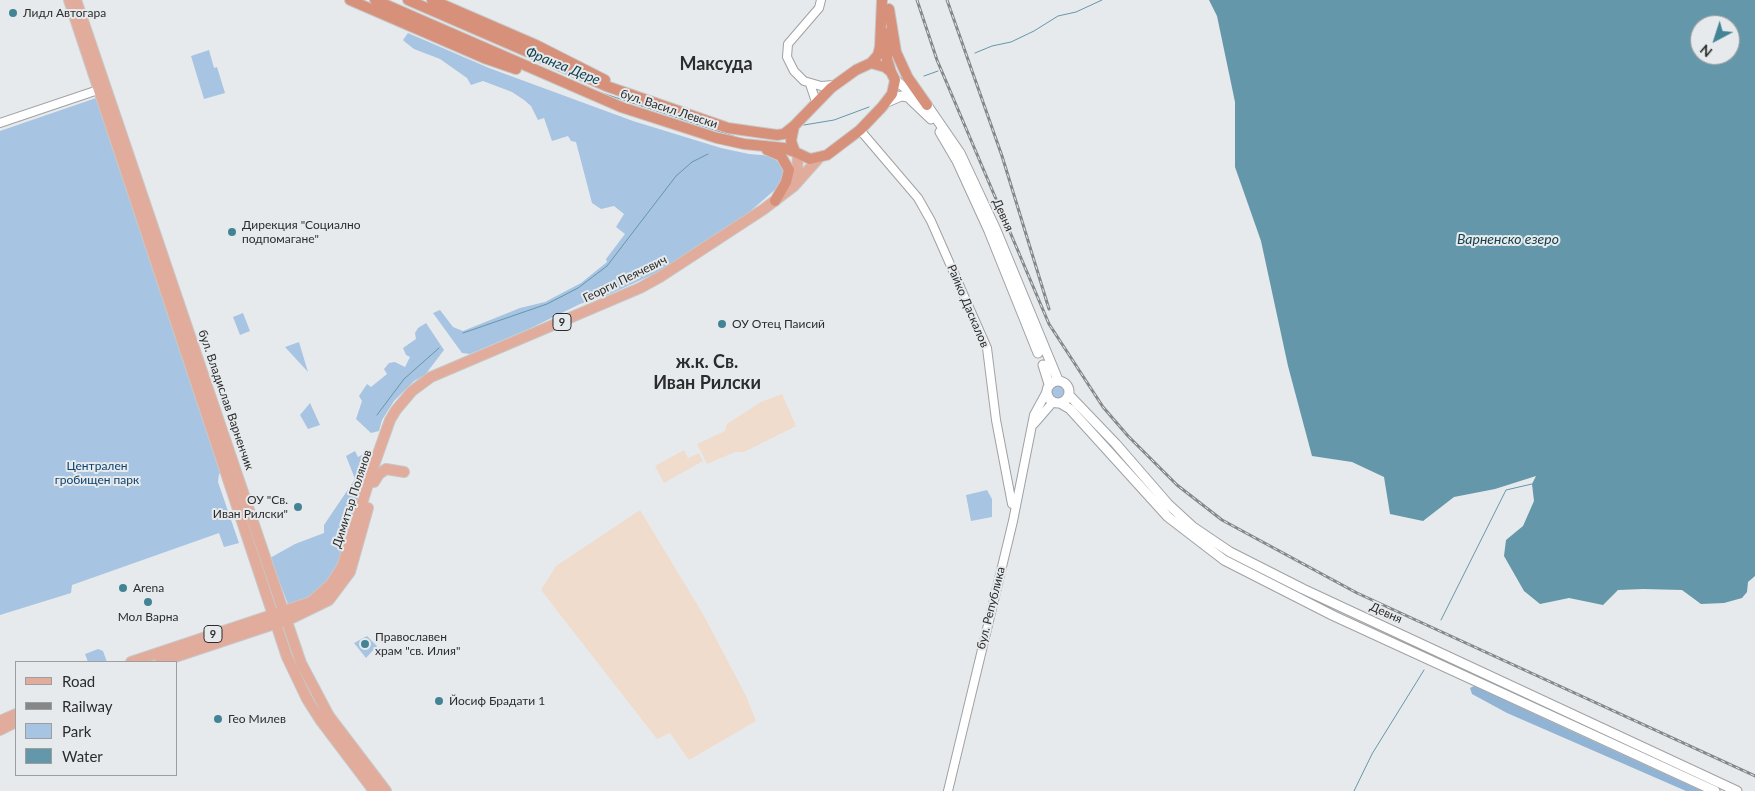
<!DOCTYPE html>
<html>
<head>
<meta charset="utf-8">
<style>
  body { margin:0 }
  #map { position:relative; width:1755px; height:791px; overflow:hidden; background:#e7eaec; font-family:Lato,sans-serif }
  canvas { display:block }
  .legend { position:absolute; left:15px; top:661px; width:162px; height:115px; box-sizing:border-box; background:#e7eaec; border:1px solid #9c9ea0; margin:0; padding:6px 9px; list-style:none; font-size:15px; color:#2b2c2d }
  .legend li { display:flex; align-items:center; gap:10px; height:25px }
  .legend b { width:25px; border:1px solid #9c9ea0 }
  .north { position:absolute; left:1690px; top:15px; width:50px; height:50px; box-sizing:border-box; background:#e7eaec; border:1px solid #9c9ea0; border-radius:50%; rotate:220deg; font-size:14px; font-weight:700; line-height:20px; text-align:center; color:#2b2c2d }
  .north::after { content:''; display:block; margin:auto; width:18px; height:22px; background:#428495; clip-path:polygon(50% 0,100% 100%,50% 72%,0 100%) }
</style>
</head>
<body>
<div id="map">
<canvas width="1755" height="791"></canvas>
<ul class="legend">
<li><b style="height:6px;background:#e1ac9b"></b>Road</li>
<li><b style="height:6px;background:#858789"></b>Railway</li>
<li><b style="height:14px;background:#a7c4e2"></b>Park</li>
<li><b style="height:14px;background:#6497a9"></b>Water</li>
</ul>
<div class="north">N</div>
</div>
<script>
const ctx = document.querySelector('canvas').getContext('2d');
ctx.lineJoin = 'round';
function fillPath(path, color) { ctx.fillStyle = color; ctx.fill(path, 'evenodd'); }
const shape = rows => new Path2D(rows.map(r => 'M' + r).join(''));
function trace(path, color, width, dash) { ctx.strokeStyle = color; ctx.lineWidth = width; ctx.lineCap = dash ? 'butt' : 'round'; ctx.setLineDash(dash || []); ctx.stroke(path); }
function drawText(font, color, halo, rows, align = 'center') {
  ctx.font = font + ' Lato,sans-serif'; ctx.lineWidth = 4; ctx.setLineDash([]); ctx.textBaseline = 'middle'; ctx.strokeStyle = halo; ctx.fillStyle = color; for (const [text, x, y, turn = 0] of rows) {
    ctx.save(); ctx.translate(x, y); ctx.rotate((+turn || 0) * Math.PI / 180); ctx.textAlign = isNaN(turn) ? turn : align; if (halo) ctx.strokeText(text, 0, 0); ctx.fillText(text, 0, 0); ctx.restore();
  }
}
fillPath(shape([
  [782,394,796,426,744,452,735,452,707,464,697,444,725,431,727,424,761,402],
  [684,450,688,458,699,453,703,461,664,483,655,466],
  [640,510,703,614,746,696,756,721,689,760,670,733,657,739,541,590,556,566]
]), '#efdccc');
fillPath(shape([
  [408,33,489,68,633,121,721,148,749,154,772,156,784,168,782,179,777,188,739,221,667,268,608,295,580,304,531,328,470,354,462,353,433,313,440,310,453,327,463,331,520,308,545,302,581,283,607,262,606,259,625,234,616,227,624,214,614,206,601,209,592,203,576,142,571,141,568,136,552,141,544,118,538,120,531,106,524,100,512,92,483,81,471,85,467,78,440,59,414,49,405,42,403,40],
  [209,50,214,68,217,67,225,93,204,99,191,56],
  [96,98,223,472,219,474,218,482,239,543,224,547,219,533,72,585,71,593,0,615,0,131],
  [243,313,250,331,240,335,233,317],
  [426,323,444,350,425,375,414,381,394,401,382,420,379,431,371,433,356,419,362,401,359,396,367,384,371,387,387,374,384,369,389,363,395,362,405,367,410,357,406,355,403,348,416,339,415,333,418,328],
  [299,342,308,372,285,347],
  '1050 391a8 8 0 1 1 16 0a8 8 0 1 1-16 0Z',
  [310,403,320,425,308,429,300,415],
  [355,451,358,457,362,455,374,465,331,584,290,609,270,558,295,544,324,533,324,525,355,479,346,456],
  [987,490,992,499,992,517,971,521,966,495],
  [367,636,377,646,366,658,354,643],
  [98,649,103,651,107,662,88,662,85,654]
]), '#a7c4e2');
fillPath(shape([
  [1474,686,1569,730,1702,791,1686,791,1507,713,1472,694,1470,688]
]), '#91b3d4');
fillPath(shape([
  [1209,0,1755,0,1755,576,1748,582,1747,592,1742,598,1724,603,1701,604,1682,590,1643,589,1618,590,1603,605,1569,598,1540,604,1524,591,1504,556,1506,540,1523,526,1534,501,1532,484,1536,476,1495,489,1454,497,1423,521,1390,514,1384,477,1352,462,1312,456,1288,366,1261,241,1235,167,1235,102,1217,16],
  [1700,25,1730,25,1730,55,1700,55]
]), '#6497a9');
trace(shape([
  [388,0,396,4],
  [975,53,992,46,1011,42,1034,31,1058,16,1076,12,1102,0],
  [924,76,938,71],
  [602,93,736,137],
  [804,125,834,120,869,107],
  [463,333,547,304,578,288,607,266,676,176,692,162,708,154],
  [377,415,404,379,439,348],
  [1441,620,1506,490,1532,484],
  [1354,791,1372,754,1424,670]
]), '#6497a9', 1);
const tertiary = shape([
  [821,0,819,8,788,44,787,57,794,71,804,81,821,86,834,85],
  [810,84,816,102],
  [0,123,98,90],
  [860,130,918,198,931,221,987,348,996,420,1012,504,1016,506],
  [1034,424,1053,402],
  [948,791,1013,521,1034,415,1046,393]
]);
const secondary = shape([
  [895,80,927,105,960,153,996,230,1058,380],
  [887,102,901,96,908,97,931,119],
  [940,132,957,161,989,231,1038,353],
  [1043,365,1049,384],
  '1047 392a11 11 0 1 1 22 0a11 11 0 1 1-22 0Z',
  [1069,395,1116,444,1168,504,1193,527,1230,552,1303,589,1737,791],
  [1060,403,1070,409,1168,517,1224,560,1334,616,1715,791]
]);
const primary = shape([
  [69,0,287,657,307,699,321,721,374,791],
  [76,0,301,663,329,716,386,791],
  [793,183,797,172,798,155],
  [374,482,379,474,386,469,404,472],
  [131,662,311,602,331,584,342,567,374,465,390,420,396,410,412,391,431,377,640,288,660,277,764,209,794,186,818,159],
  [160,662,292,618,329,600,350,572,368,508],
  [0,721,16,714],
  [0,730,16,722]
]);
const trunk = shape([
  [350,0,484,58,516,69],
  [375,0,621,107,717,138,744,144,784,148,795,152],
  [408,0,606,86,728,128,777,135,784,134,794,126],
  [432,0,536,45,605,80],
  [889,9,896,52,908,78,927,105],
  [888,33,887,59,891,72],
  [871,63,885,67,891,72,895,80,892,94,882,107,860,130,827,155,810,159,795,152,791,141,794,126,831,88,856,70,871,63],
  [871,63,878,55,880,47,882,0],
  [767,150,781,156,789,170,786,182,775,201]
]);
trace(tertiary, '#9fa1a3', 10);
trace(secondary, '#9fa1a3', 11);
trace(primary, '#c8c8c8', 12);
trace(trunk, '#c8c8c8', 12);
trace(tertiary, '#fff', 8);
trace(secondary, '#fff', 9);
trace(primary, '#e1ac9b', 10);
trace(trunk, '#d7907a', 10);
const rail = shape([
  [917,0,937,60,1049,324,1103,407,1128,436,1177,485,1222,520,1357,593,1755,776],
  [947,0,1002,156,1049,309]
]);
trace(rail, '#858789', 3);
trace(rail, '#e7eaec', 1, [4]);
for (const [x, y, r, color] of [
  [13,13,5,"#428495"],
  [232,232,5,"#428495"],
  [722,324,5,"#428495"],
  [298,507,5,"#428495"],
  [123,588,5,"#428495"],
  [148,602,5,"#428495"],
  [365,644,5,"#428495"],
  [439,701,5,"#428495"],
  [218,719,5,"#428495"]
]) { const dot = new Path2D(); dot.arc(x, y, r, 0, 2 * Math.PI); ctx.fillStyle = color; ctx.fill(dot); trace(dot, '#e7eaec', 2); }
for (const [x, y, w] of [
  [562,322,18],
  [213,634,18]
]) { const box = new Path2D(); box.roundRect(x - w / 2, y - 8.5, w, 17, 4); ctx.fillStyle = '#e7eaec'; ctx.fill(box); trace(box, '#2b2c2d', 1); }
drawText('bold 11px', '#2b2c2d', null, [
  ["9",562,322],
  ["9",213,634]
]);
drawText('12px', '#2b2c2d', '#e7eaec', [
  ["Лидл Автогара",23,13],
  ["Дирекция \"Социално",242,225],
  ["подпомагане\"",242,239],
  ["ОУ Отец Паисий",732,324],
  ["ОУ \"Св.",288,500,"right"],
  ["Иван Рилски\"",288,514,"right"],
  ["Arena",133,588],
  ["Мол Варна",148,617,"center"],
  ["Православен",375,637],
  ["храм \"св. Илия\"",375,651],
  ["Йосиф Брадати 1",449,701],
  ["Гео Милев",228,719]
], 'left');
drawText('12px', '#2b2c2d', '#e7eaec', [
  ["бул. Васил Левски",669,109,18],
  ["Девня",1003,215,66],
  ["Георги Пеячевич",625,279,-26],
  ["Райко Даскалов",968,306,67],
  ["бул. Владислав Варненчик",226,400,71],
  ["Димитър Полянов",352,499,-72],
  ["бул. Република",991,608,-76],
  ["Девня",1386,613,24]
]);
drawText('12px', '#0c426d', '#e7eaec', [
  ["Централен",97,466],
  ["гробищен парк",97,480]
]);
drawText('italic 14px', '#144250', '#e7eaec', [
  ["Франга Дере",563,66,22],
  ["Варненско езеро",1508,239]
]);
drawText('bold 18px', '#2b2c2d', '#e7eaec', [
  ["Максуда",716,64],
  ["ж.к. Св.",707,362],
  ["Иван Рилски",707,383]
]);
</script>
</body>
</html>
